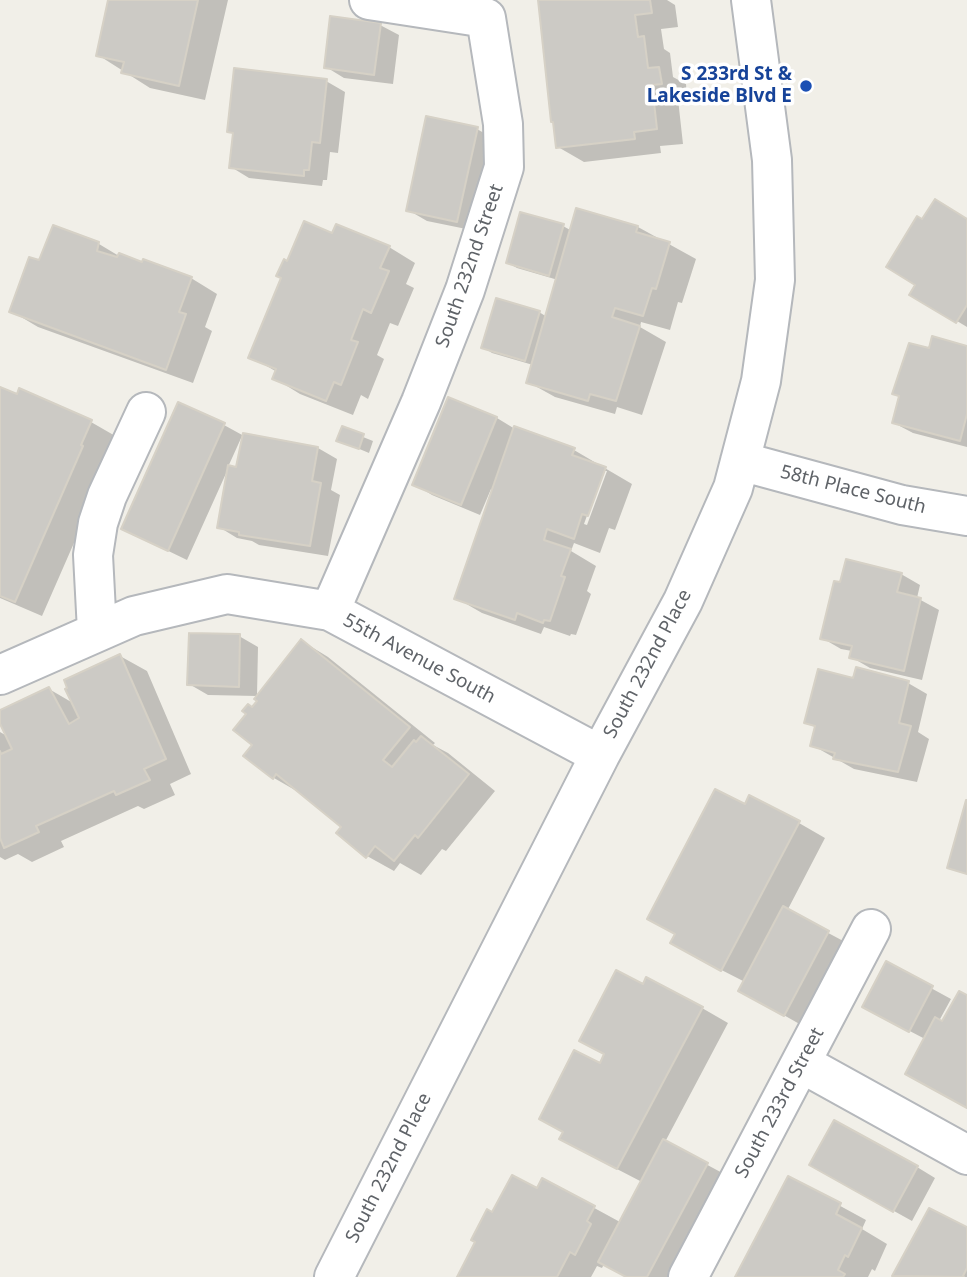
<!DOCTYPE html>
<html>
<head>
<meta charset="utf-8">
<style>
  body { margin:0 }
  canvas { display:block; background:#f1efe8 }
</style>
</head>
<body>
<canvas width="967" height="1277"></canvas>
<script>
const ctx = document.querySelector('canvas').getContext('2d');
ctx.lineJoin = 'round';
function fillPath(path, color) { ctx.fillStyle = color; ctx.fill(path, 'evenodd'); }
const shape = rows => new Path2D(rows.map(r => 'M' + r).join(''));
function trace(path, color, width, dash) { ctx.strokeStyle = color; ctx.lineWidth = width; ctx.lineCap = dash ? 'butt' : 'round'; ctx.setLineDash(dash || []); ctx.stroke(path); }
function drawText(font, color, halo, rows, align = 'center') {
  ctx.font = font + ' "Noto Sans",sans-serif'; ctx.lineWidth = 7; ctx.setLineDash([]); ctx.textBaseline = 'middle'; ctx.strokeStyle = halo; ctx.fillStyle = color; for (const [text, x, y, turn = 0] of rows) {
    ctx.save(); ctx.translate(x, y); ctx.rotate((+turn || 0) * Math.PI / 180); ctx.textAlign = isNaN(turn) ? turn : align; if (halo) ctx.strokeText(text, 0, 0); ctx.fillText(text, 0, 0); ctx.restore();
  }
}
fillPath(shape([
  [110,0,228,0,205,100,150,88,98,55],
  [539,0,667,0,675,5,678,27,661,29,664,49,670,53,673,77,686,84,687,98,678,99,683,144,660,146,661,153,584,162,558,147],
  [380,25,399,35,393,84,344,78,326,67],
  [326,81,345,92,338,153,330,152,327,180,323,180,322,186,249,178,231,167,234,134,229,131],
  [477,129,496,140,476,231,427,221,408,210],
  [577,210,638,227,696,259,682,303,678,302,670,330,641,322,640,327,666,342,642,415,617,407,615,414,555,397,528,382,533,365,492,353,483,347,539,312,547,317,558,280,517,268,508,263,563,226,572,231],
  [967,220,967,327,912,294,918,285,923,221],
  [54,227,99,244,119,256,191,278,217,294,205,327,212,331,193,383,38,327,11,311,40,263],
  [333,235,389,247,415,263,406,284,414,288,398,326,390,323,377,355,384,359,368,399,361,395,353,415,300,394,274,378,277,372,251,357,288,263],
  [967,348,967,447,913,433,894,423,901,397,894,393,930,350],
  [0,389,91,422,117,437,109,463,42,616,0,598],
  [449,399,497,418,515,429,574,450,632,484,615,530,609,528,600,553,574,543,571,551,596,566,587,591,591,594,576,635,571,634,570,636,544,627,541,634,482,613,456,598,494,490,491,489,480,515,432,495,414,484],
  [603,471,607,471,587,525,584,524],
  [224,425,244,436,318,448,337,459,331,490,340,495,328,556,259,545,252,541,237,538,219,527,228,469,187,560,123,529],
  [242,436,238,469,228,467],
  [343,429,373,441,369,453,338,440],
  [901,574,920,585,917,598,939,610,922,680,870,668,851,657,852,651,841,649,822,638],
  [239,636,258,647,257,696,208,695,189,684],
  [302,641,328,657,435,743,433,745,448,753,495,791,446,851,442,849,421,875,400,863,394,871,367,856,339,833,344,827,300,793,274,778,255,745,252,709],
  [120,656,147,671,191,774,170,784,175,795,144,809,138,806,61,841,64,847,32,862,18,854,5,860,0,857,0,732,7,736,0,720,0,712,49,689,73,703],
  [854,680,908,683,927,694,918,732,929,739,917,782,854,769,812,745,817,728,806,722],
  [745,807,799,823,825,838,787,911,847,943,803,1026,759,1001,745,982,698,958],
  [887,964,951,999,939,1021,943,1023,967,997,967,1106,925,1039,883,1017],
  [643,986,702,1008,728,1023,665,1142,726,1175,671,1277,628,1277,604,1264,602,1268,597,1266,591,1277,459,1277,493,1214,538,1190,543,1180,620,1222,642,1182,588,1154,600,1066],
  [811,1165,917,1167,935,1178,912,1221],
  [789,1178,866,1220,862,1229,887,1244,875,1271,872,1269,868,1277,737,1277],
  [967,1229,967,1277,894,1276]
]), '#0003');
const building = shape([
  [108,0,198,0,179,86,121,73,124,62,96,56,108,0],
  [538,0,650,0,652,13,635,15,638,37,644,36,648,68,659,67,662,84,652,85,657,129,634,132,635,139,556,148,553,122,551,122,538,0],
  [330,16,381,23,374,75,324,68,330,16],
  [234,68,327,79,320,143,312,142,309,170,304,170,304,176,229,168,233,133,227,132,234,68],
  [426,116,478,127,457,222,406,211,426,116],
  [935,199,967,219,967,305,956,323,909,295,915,285,886,267,917,216,922,219,935,199],
  [576,208,638,226,636,232,670,242,656,289,652,288,643,316,615,308,612,317,640,326,616,401,590,394,588,401,526,383,576,208],
  [520,212,564,224,549,276,506,263,520,212],
  [304,221,332,233,336,224,390,246,380,268,389,271,371,313,363,309,351,340,358,342,341,385,334,382,326,401,272,379,276,369,248,358,281,278,276,276,284,259,287,261,304,221],
  [53,225,99,242,97,251,117,257,119,253,142,262,143,259,192,277,179,312,186,314,166,370,9,312,29,257,39,260,53,225],
  [496,298,540,311,525,361,481,348,496,298],
  [932,336,967,346,967,414,960,441,892,423,899,396,892,394,909,343,929,348,932,336],
  [0,387,17,394,19,388,92,420,81,445,83,446,15,602,0,596,0,387],
  [448,397,497,417,461,505,412,485,448,397],
  [178,402,225,423,168,551,121,529,178,402],
  [342,426,364,434,359,449,336,441,342,426],
  [514,426,575,448,572,455,606,467,588,516,582,514,574,539,547,529,544,540,571,549,561,576,565,577,550,621,544,620,543,623,517,613,515,620,454,599,514,426],
  [243,433,318,447,312,481,321,483,310,546,239,535,239,532,217,528,228,465,236,467,243,433],
  [846,559,902,573,897,592,921,598,904,671,849,658,852,646,820,639,834,581,840,582,846,559],
  [189,633,240,634,239,687,187,685,189,633],
  [301,639,410,727,383,760,392,767,414,740,416,742,421,736,469,774,418,838,415,835,394,861,375,846,366,858,336,833,341,827,276,774,273,779,243,756,252,745,233,730,246,714,242,711,248,704,252,707,257,701,254,699,301,639],
  [120,654,166,759,144,769,150,780,116,795,114,791,36,826,39,832,4,848,0,838,0,751,1,754,12,749,0,724,0,710,49,687,69,724,79,718,65,689,67,688,64,680,120,654],
  [856,667,909,681,899,723,911,726,898,772,833,759,835,753,810,746,815,726,804,723,818,669,853,678,856,667],
  [715,789,745,804,749,795,800,821,721,971,670,943,675,934,647,919,715,789],
  [966,800,967,800,967,874,947,868,966,800],
  [783,906,829,931,784,1016,738,991,783,906],
  [886,961,933,986,909,1032,862,1007,886,961],
  [616,970,643,984,646,977,703,1007,617,1169,559,1139,563,1132,539,1119,574,1050,600,1063,604,1054,579,1041,616,970],
  [959,991,967,995,967,1108,905,1074,935,1017,942,1021,959,991],
  [834,1120,918,1166,893,1212,809,1165,834,1120],
  [663,1139,708,1163,647,1277,626,1277,598,1262,663,1139],
  [512,1175,537,1188,542,1178,595,1206,587,1221,591,1224,575,1255,570,1252,557,1277,457,1277,475,1242,471,1240,487,1209,492,1212,512,1175],
  [788,1176,841,1203,836,1214,862,1228,848,1257,845,1255,838,1270,845,1274,843,1277,735,1277,788,1176],
  [929,1208,967,1227,967,1268,963,1276,964,1277,892,1276,929,1208]
]);
fillPath(building, '#cccac5');
trace(building, '#d6d1c6', 2);
const minor = shape([
  [740,461,902,505,967,516],
  [330,611,421,402,465,290,504,167,503,124,486,18,369,0],
  [97,631,93,555,98,523,107,496,146,412],
  [0,675,134,616,227,594,330,611,600,755],
  [801,1063,967,1155],
  [334,1277,600,755,683,601,733,488,761,381,775,280,772,160,751,0],
  [688,1277,871,929]
]);
trace(minor, '#b5b8bc', 42);
trace(minor, '#fff', 38);
for (const [x, y, r, color] of [
  [806,86,7,"#1a4fb4"]
]) { const dot = new Path2D(); dot.arc(x, y, r, 0, 2 * Math.PI); ctx.fillStyle = color; ctx.fill(dot); trace(dot, '#fff', 2.5); }
drawText('bold 19px', '#164399', '#fff', [
  ["S 233rd St &",792,75],
  ["Lakeside Blvd E",792,97]
], 'right');
drawText('19px', '#5f6368', '#fff', [
  ["South 232nd Street",470,266,-71],
  ["58th Place South",853,490,14],
  ["55th Avenue South",419,659,28],
  ["South 232nd Place",648,664,-62],
  ["South 233rd Street",780,1103,-62],
  ["South 232nd Place",389,1168,-63]
]);
</script>
</body>
</html>
